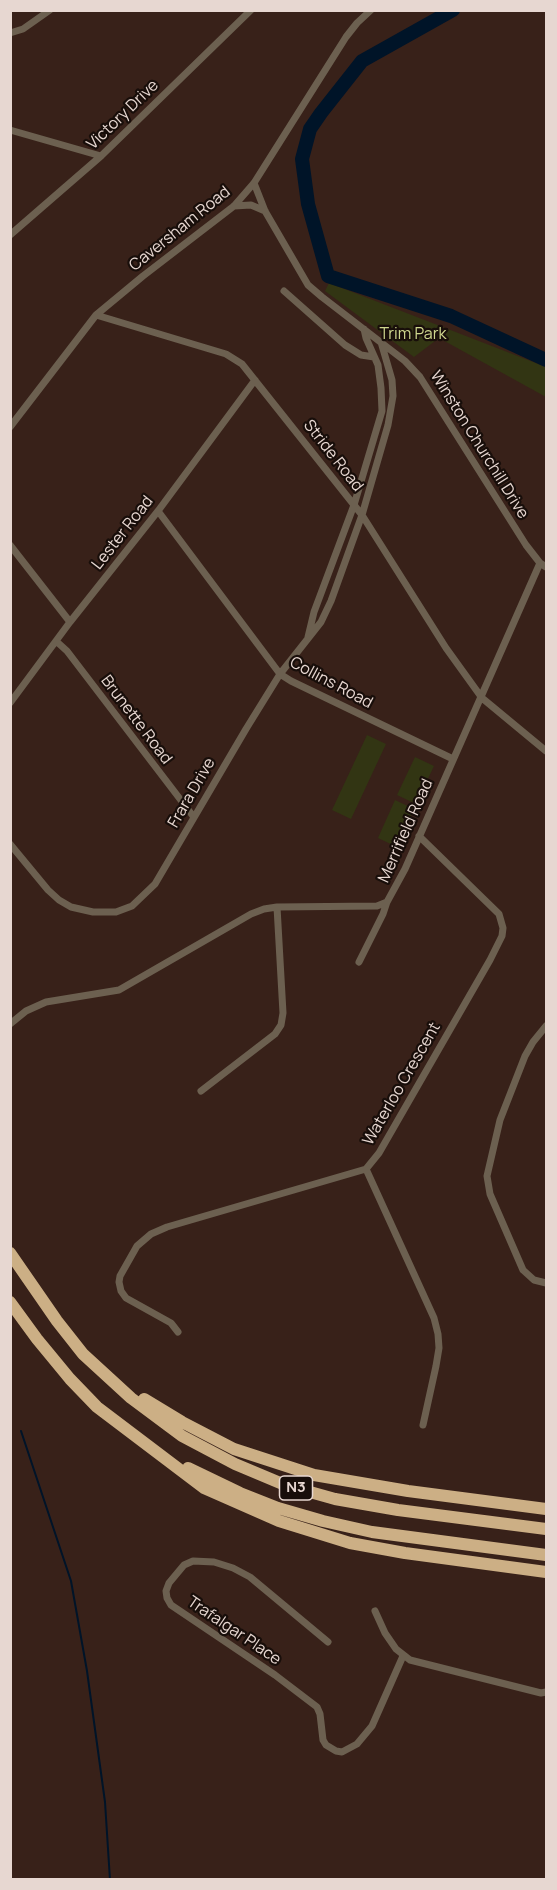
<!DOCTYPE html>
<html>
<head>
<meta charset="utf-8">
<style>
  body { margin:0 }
  #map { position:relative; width:557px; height:1890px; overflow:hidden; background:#382119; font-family:Manrope,sans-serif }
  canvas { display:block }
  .frame { position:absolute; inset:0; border:12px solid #e7d7d1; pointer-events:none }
</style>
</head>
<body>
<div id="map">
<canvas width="557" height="1890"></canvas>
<div class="frame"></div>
</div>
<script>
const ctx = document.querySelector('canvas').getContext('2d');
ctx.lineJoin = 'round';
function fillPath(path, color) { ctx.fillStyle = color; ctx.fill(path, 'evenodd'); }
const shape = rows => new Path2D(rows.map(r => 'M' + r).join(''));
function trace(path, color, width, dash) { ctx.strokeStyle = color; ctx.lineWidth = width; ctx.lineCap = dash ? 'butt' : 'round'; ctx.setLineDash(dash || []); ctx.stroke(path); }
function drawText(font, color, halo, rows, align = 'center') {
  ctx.font = font + ' Manrope,sans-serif'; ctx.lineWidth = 4.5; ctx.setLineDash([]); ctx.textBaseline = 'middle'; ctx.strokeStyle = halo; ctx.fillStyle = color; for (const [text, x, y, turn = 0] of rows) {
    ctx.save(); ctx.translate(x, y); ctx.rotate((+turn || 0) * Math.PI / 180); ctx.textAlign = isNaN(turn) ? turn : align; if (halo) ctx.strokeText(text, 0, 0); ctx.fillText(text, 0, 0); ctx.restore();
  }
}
fillPath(shape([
  [329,283,546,367,546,397,439,338,414,357,325,291],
  [367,735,386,744,351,819,332,810],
  [415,757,434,766,416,804,397,795],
  [395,800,414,809,397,847,378,838]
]), '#323513');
trace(shape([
  [21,1431,71,1581,87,1671,105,1802,110,1880]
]), '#001428', 2);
trace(shape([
  [453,10,362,61,321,113,310,129,302,159,308,204,328,276,451,316,546,360]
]), '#001428', 14);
trace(shape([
  [10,33,23,29,50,10],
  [10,130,101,156],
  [254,183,265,211,308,285,322,297,405,361,420,377,526,545,540,563,546,567],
  [234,206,251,205,265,211],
  [10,235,101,156,251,10],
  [284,291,345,345,361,355,374,357],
  [96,315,226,354,242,364,362,515,446,648,482,698,546,751],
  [10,427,96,315,143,276,234,206,254,183,346,37,357,23,371,10],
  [158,511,280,674,291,681,453,759],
  [10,545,70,622],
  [308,637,314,612,354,505,382,411,381,388,378,365,366,338,364,329],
  [56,641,67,651,193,816],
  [10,703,70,622,158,511,255,380],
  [10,844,48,890,59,900,71,907,93,912,116,912,132,906,155,884,246,729,280,674,321,622,331,601,362,515,388,425,393,396,392,380,381,342],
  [359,962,383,914,387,902],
  [10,1024,26,1011,46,1002,119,990,251,914,264,909,277,907,377,906,387,902,405,869,540,563],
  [546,1026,533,1042,525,1056,500,1120,487,1176,490,1194,523,1270,534,1280,546,1283],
  [201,1091,275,1034,281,1025,283,1013,277,907],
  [366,1169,434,1318,438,1334,439,1348,436,1366,423,1425],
  [178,1332,171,1323,126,1298,121,1291,119,1282,120,1276,137,1246,151,1234,167,1227,366,1169,379,1153,490,960,502,936,503,928,499,914,419,836],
  [375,1611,385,1633,396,1649,410,1660,541,1693,546,1692],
  [328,1642,250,1577,233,1568,214,1562,193,1561,184,1565,169,1583,166,1591,167,1598,171,1605,275,1675,317,1707,320,1714,323,1740,326,1745,336,1751,342,1752,357,1744,372,1726,403,1656]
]), '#6c6050', 7);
trace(shape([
  [10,1253,57,1321,83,1354,131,1398,182,1436,235,1464,285,1485,335,1499,398,1510,546,1529],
  [10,1302,37,1339,70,1379,97,1407,204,1488,279,1521,350,1543,405,1553,546,1572],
  [144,1399,182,1422,234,1449,314,1475,408,1491,546,1509],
  [188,1468,240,1493,278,1508,323,1521,372,1532,546,1555]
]), '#ccaf85', 12);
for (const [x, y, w] of [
  [296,1488,33]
]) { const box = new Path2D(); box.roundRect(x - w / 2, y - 12, w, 24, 4.5); ctx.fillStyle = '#180e0a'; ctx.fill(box); trace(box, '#e7d7d1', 1.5); }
drawText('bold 15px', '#e7d7d1', null, [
  ["N3",296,1488]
]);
drawText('16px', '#e7d7d1', '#180e0a', [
  ["Victory Drive",123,115,-44],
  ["Caversham Road",180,229,-39],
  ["Winston Churchill Drive",479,445,58],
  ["Stride Road",333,456,52],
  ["Lester Road",123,533,-52],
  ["Collins Road",331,683,28],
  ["Brunette Road",136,720,53],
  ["Frara Drive",192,793,-60],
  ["Merrifield Road",406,831,-66],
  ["Waterloo Crescent",402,1084,-60],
  ["Trafalgar Place",234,1631,34]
]);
drawText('16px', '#cfd78e', '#180e0a', [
  ["Trim Park",413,335]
]);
</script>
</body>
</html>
